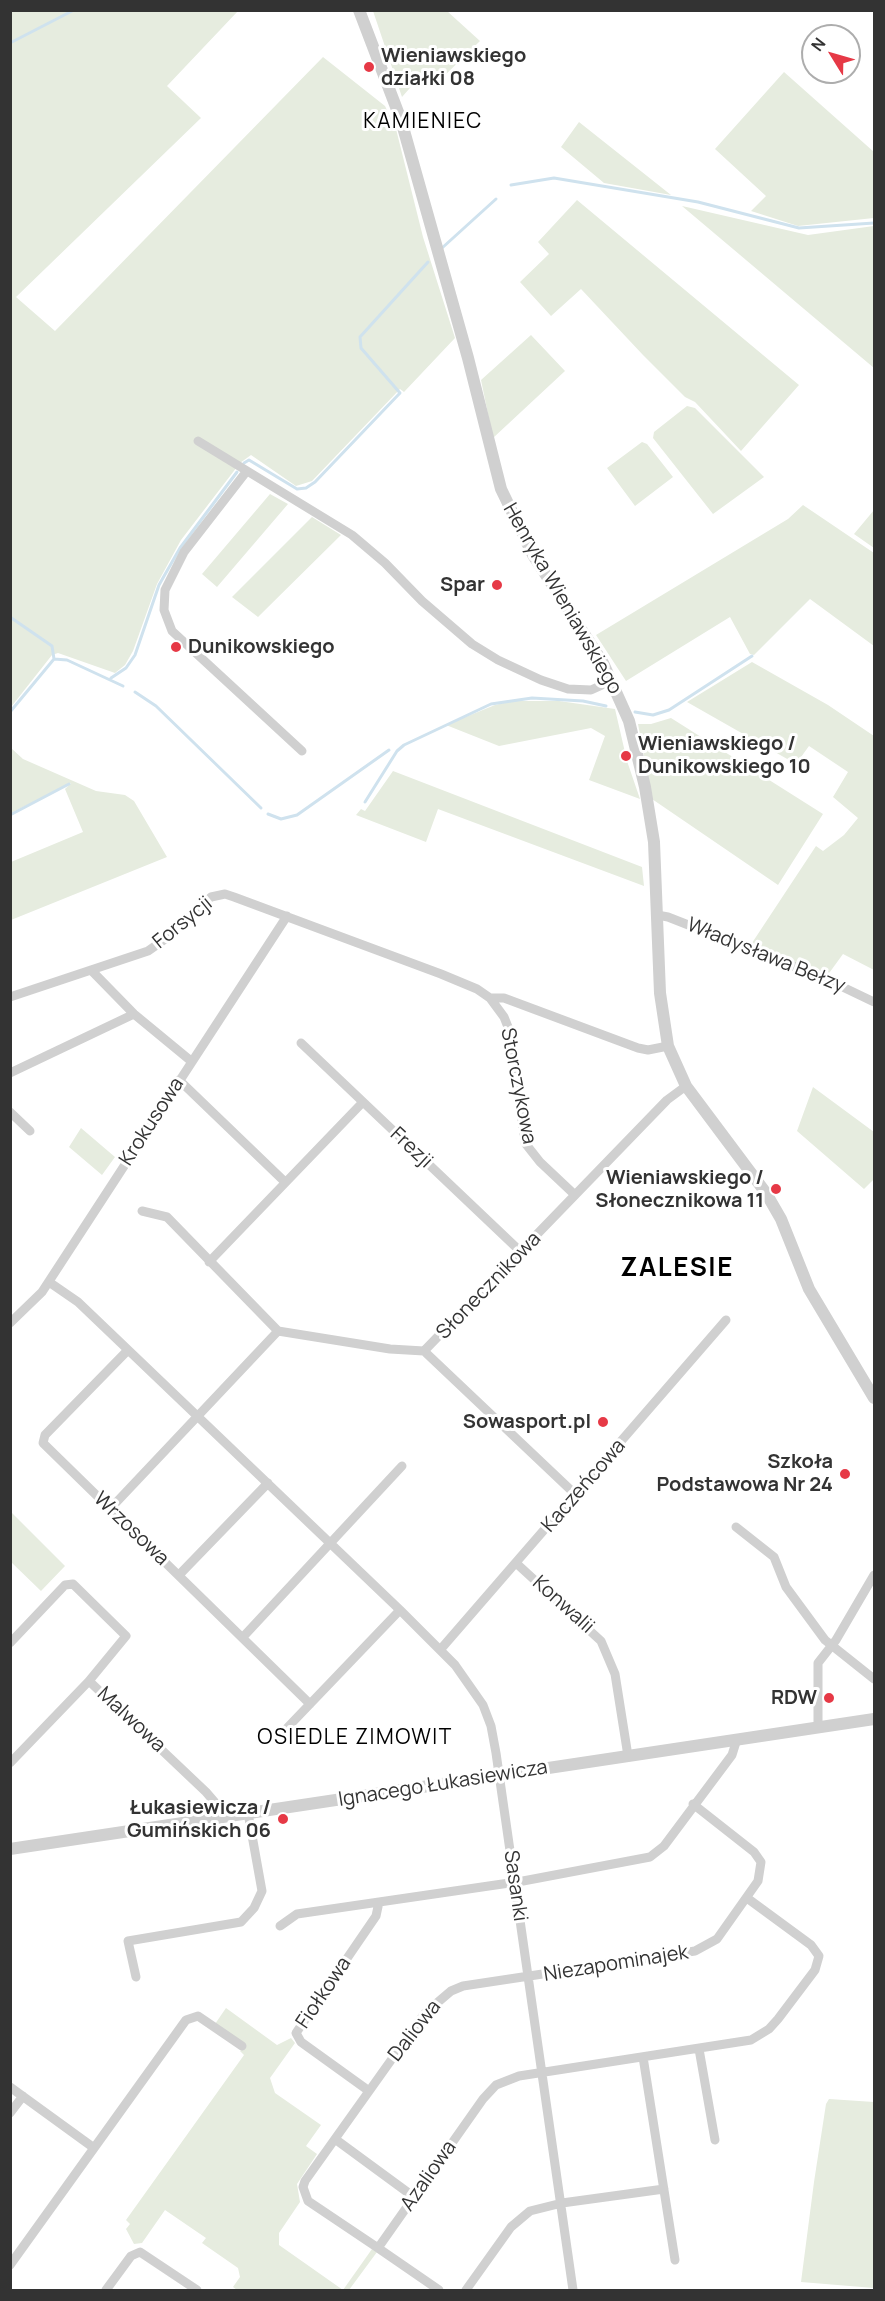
<!DOCTYPE html>
<html>
<head>
<meta charset="utf-8">
<style>
  body { margin:0 }
  #map { position:relative; width:885px; height:2301px; overflow:hidden; background:#fff; font-family:Manrope,sans-serif }
  canvas { display:block }
  .frame { position:absolute; inset:0; border:12px solid #333; pointer-events:none }
  .north { position:absolute; left:801px; top:24px; width:60px; height:60px; box-sizing:border-box; background:#fff; border:2px solid #adadad; border-radius:50%; rotate:307deg; font-size:16px; font-weight:700; line-height:24px; text-align:center; color:#333 }
  .north::after { content:''; display:block; margin:auto; width:21px; height:27px; background:#e63946; clip-path:polygon(50% 0,100% 100%,50% 72%,0 100%) }
</style>
</head>
<body>
<div id="map">
<canvas width="885" height="2301"></canvas>
<div class="frame"></div>
<div class="north">N</div>
</div>
<script>
const ctx = document.querySelector('canvas').getContext('2d');
ctx.lineJoin = 'round';
function fillPath(path, color) { ctx.fillStyle = color; ctx.fill(path, 'evenodd'); }
const shape = rows => new Path2D(rows.map(r => 'M' + r).join(''));
function trace(path, color, width, dash) { ctx.strokeStyle = color; ctx.lineWidth = width; ctx.lineCap = dash ? 'butt' : 'round'; ctx.setLineDash(dash || []); ctx.stroke(path); }
function drawText(font, color, halo, rows, align = 'center') {
  ctx.font = font + ' Manrope,sans-serif'; ctx.lineWidth = 6; ctx.setLineDash([]); ctx.textBaseline = 'middle'; ctx.strokeStyle = halo; ctx.fillStyle = color; for (const [text, x, y, turn = 0] of rows) {
    ctx.save(); ctx.translate(x, y); ctx.rotate((+turn || 0) * Math.PI / 180); ctx.textAlign = isNaN(turn) ? turn : align; if (halo) ctx.strokeText(text, 0, 0); ctx.fillText(text, 0, 0); ctx.restore();
  }
}
fillPath(shape([
  [11,11,238,11,167,86,201,118,16,297,55,331,323,57,385,106,396,129,423,237,455,338,404,392,400,389,312,481,296,486,251,455,240,463,181,540,157,584,133,651,125,665,115,673,58,653,52,655,11,707],
  [373,11,447,11,480,41,437,83,424,72,402,97],
  [784,72,874,152,874,218,798,226,751,211,766,196,715,149],
  [579,122,671,195,604,183,561,147],
  [577,200,799,385,741,451,695,402,685,397,643,355,581,289,551,316,520,282,549,254,538,242],
  [682,206,808,235,874,226,874,368],
  [531,335,565,371,493,438,481,380],
  [687,406,695,408,764,477,713,514,653,438,654,432],
  [642,442,647,444,673,477,635,506,607,468],
  [270,494,288,504,217,587,202,574],
  [803,505,874,553,874,646,810,599,754,655,750,654,730,617,626,681,596,635,788,519],
  [874,510,874,548,854,534],
  [312,517,341,535,258,617,232,597],
  [752,662,828,705,874,736,874,970,843,954,827,976,750,946,816,846,823,851,844,835,858,818,833,797,848,772,809,746,796,764,687,702],
  [512,701,559,701,615,709,627,761,640,799,589,780,605,736,591,728,499,746,446,725,495,705],
  [671,718,823,814,778,885,652,799,638,724,651,724],
  [11,748,23,759,96,791,125,795,134,801,167,857,11,920,11,862,83,832,65,789,71,783,11,813],
  [393,771,642,867,644,886,438,809,426,842,356,815,361,809,365,811],
  [813,1087,874,1132,874,1179,864,1189,797,1131],
  [81,1128,115,1157,102,1175,69,1147],
  [11,1512,65,1566,41,1591,11,1562],
  [226,2008,277,2045,291,2038,295,2043,270,2078,275,2093,321,2125,306,2146,317,2154,297,2184,300,2202,279,2233,279,2245,343,2290,372,2249,377,2252,349,2290,237,2290,233,2287,240,2277,238,2268,202,2243,206,2238,165,2210,142,2243,134,2244,126,2229,130,2224,126,2220,244,2055,240,2051,245,2046,215,2024],
  [829,2099,874,2102,874,2288,801,2282,814,2182,826,2104]
]), '#e6ecdf');
trace(shape([
  [10,43,74,10],
  [511,185,554,178,698,202,799,228,874,223],
  [442,248,496,199],
  [244,463,249,460,297,489,306,488,315,482,400,393,361,348,360,337,428,262],
  [10,617,52,646,54,659],
  [111,678,126,668,135,655,159,585,180,548,237,472],
  [135,692,156,706,261,808],
  [10,712,54,659,67,660,123,686],
  [635,712,653,715,669,710,752,656],
  [365,802,397,751,404,745,491,704,532,698,583,701,606,706],
  [268,814,281,819,297,815,389,750],
  [10,815,69,784]
]), '#cfe2ee', 3);
trace(shape([
  [198,441,352,535,385,563,422,601,472,644,498,660,541,680,568,689,591,690,611,681],
  [246,472,184,552,165,590,164,610,172,631,302,751],
  [657,915,668,917,826,979,874,1002],
  [91,970,134,1014,191,1061],
  [10,997,148,951,168,937,211,897,225,894,234,897,441,974,477,989,490,998,504,1017,510,1032,525,1143,540,1162,575,1195],
  [490,998,504,998,638,1048,648,1050,668,1046],
  [301,1043,521,1252],
  [10,1073,134,1014],
  [179,1080,285,1182],
  [10,1112,30,1131],
  [142,1211,167,1217,278,1331,390,1349,424,1351,667,1100,686,1086],
  [209,1262,363,1102],
  [49,1282,78,1302,400,1610,455,1665,483,1705,491,1726,496,1753,573,2290],
  [10,1323,42,1292,287,916],
  [128,1350,45,1435,43,1443,310,1704],
  [424,1351,576,1495],
  [110,1509,278,1331],
  [736,1527,774,1557,786,1587,825,1640,874,1679],
  [516,1563,601,1641,615,1674,628,1756],
  [179,1575,268,1483],
  [243,1637,402,1466],
  [10,1643,65,1585,73,1584,126,1636,89,1681],
  [440,1650,726,1320],
  [818,1727,818,1663,836,1640,874,1575],
  [287,1728,400,1610],
  [10,1763,89,1681,206,1792,218,1806,221,1817],
  [280,1926,297,1914,523,1881,650,1857,664,1846,732,1755,737,1739],
  [136,1977,128,1941,241,1922,254,1908,262,1891,248,1813],
  [699,2049,715,2140],
  [643,2057,675,2260],
  [10,2087,94,2148],
  [369,2091,301,2042,296,2033,376,1916,379,1902],
  [10,2113,23,2096],
  [335,2139,414,2197],
  [378,2248,308,2201,303,2187,305,2181,424,2014,451,1991,463,1986,695,1951,717,1939,758,1881,761,1862,754,1852,693,1804],
  [10,2265,186,2020,198,2016,242,2046],
  [106,2290,131,2256,140,2252,197,2290],
  [439,2290,378,2248,483,2099,496,2085,519,2076,751,2040,769,2029,778,2019,815,1970,819,1956,811,1945,747,1898],
  [466,2290,511,2227,530,2211,562,2203,664,2189]
]), '#d0d0d0', 9);
trace(shape([
  [359,10,401,120,468,358,501,489,533,555,603,663,629,721,645,787,654,842,660,993,668,1046,686,1086,766,1193,781,1219,809,1289,874,1398],
  [10,1849,874,1719]
]), '#d0d0d0', 12);
for (const [x, y, r, color] of [
  [369,67,6,"#e63946"],
  [497,585,6,"#e63946"],
  [176,647,6,"#e63946"],
  [626,756,6,"#e63946"],
  [776,1189,6,"#e63946"],
  [603,1422,6,"#e63946"],
  [845,1474,6,"#e63946"],
  [829,1698,6,"#e63946"],
  [283,1819,6,"#e63946"]
]) { const dot = new Path2D(); dot.arc(x, y, r, 0, 2 * Math.PI); ctx.fillStyle = color; ctx.fill(dot); trace(dot, '#fff', 2); }
drawText('bold 20px', '#333', '#fff', [
  ["Wieniawskiego",381,56,"left"],
  ["działki 08",381,79,"left"],
  ["Spar",485,585],
  ["Dunikowskiego",188,647,"left"],
  ["Wieniawskiego /",638,744,"left"],
  ["Dunikowskiego 10",638,767,"left"],
  ["Wieniawskiego /",764,1178],
  ["Słonecznikowa 11",764,1201],
  ["Sowasport.pl",591,1422],
  ["Szkoła",833,1462],
  ["Podstawowa Nr 24",833,1485],
  ["RDW",817,1698],
  ["Łukasiewicza /",271,1808],
  ["Gumińskich 06",271,1831]
], 'right');
drawText('20px', '#333', '#fff', [
  ["Henryka Wieniawskiego",562,599,60],
  ["Forsycji",183,923,-39],
  ["Władysława Bełzy",766,956,22],
  ["Storczykowa",518,1086,79],
  ["Krokusowa",152,1122,-57],
  ["Frezji",411,1148,43],
  ["Słonecznikowa",489,1286,-46],
  ["Kaczeńcowa",584,1486,-49],
  ["Wrzosowa",131,1529,44],
  ["Konwalii",563,1605,42],
  ["Malwowa",131,1720,43],
  ["Ignacego Łukasiewicza",443,1784,-9],
  ["Sasanki",515,1886,82],
  ["Niezapominajek",616,1964,-9],
  ["Fiołkowa",324,1993,-56],
  ["Daliowa",415,2031,-52],
  ["Azaliowa",429,2176,-55]
]);
ctx.letterSpacing = '1.5px';
drawText('21px', '#000', '#fff', [
  ["KAMIENIEC",423,122],
  ["OSIEDLE ZIMOWIT",355,1738]
]);
ctx.letterSpacing = '0px';
ctx.letterSpacing = '1.5px';
drawText('bold 26px', '#000', '#fff', [
  ["ZALESIE",677,1269]
]);
ctx.letterSpacing = '0px';
</script>
</body>
</html>
